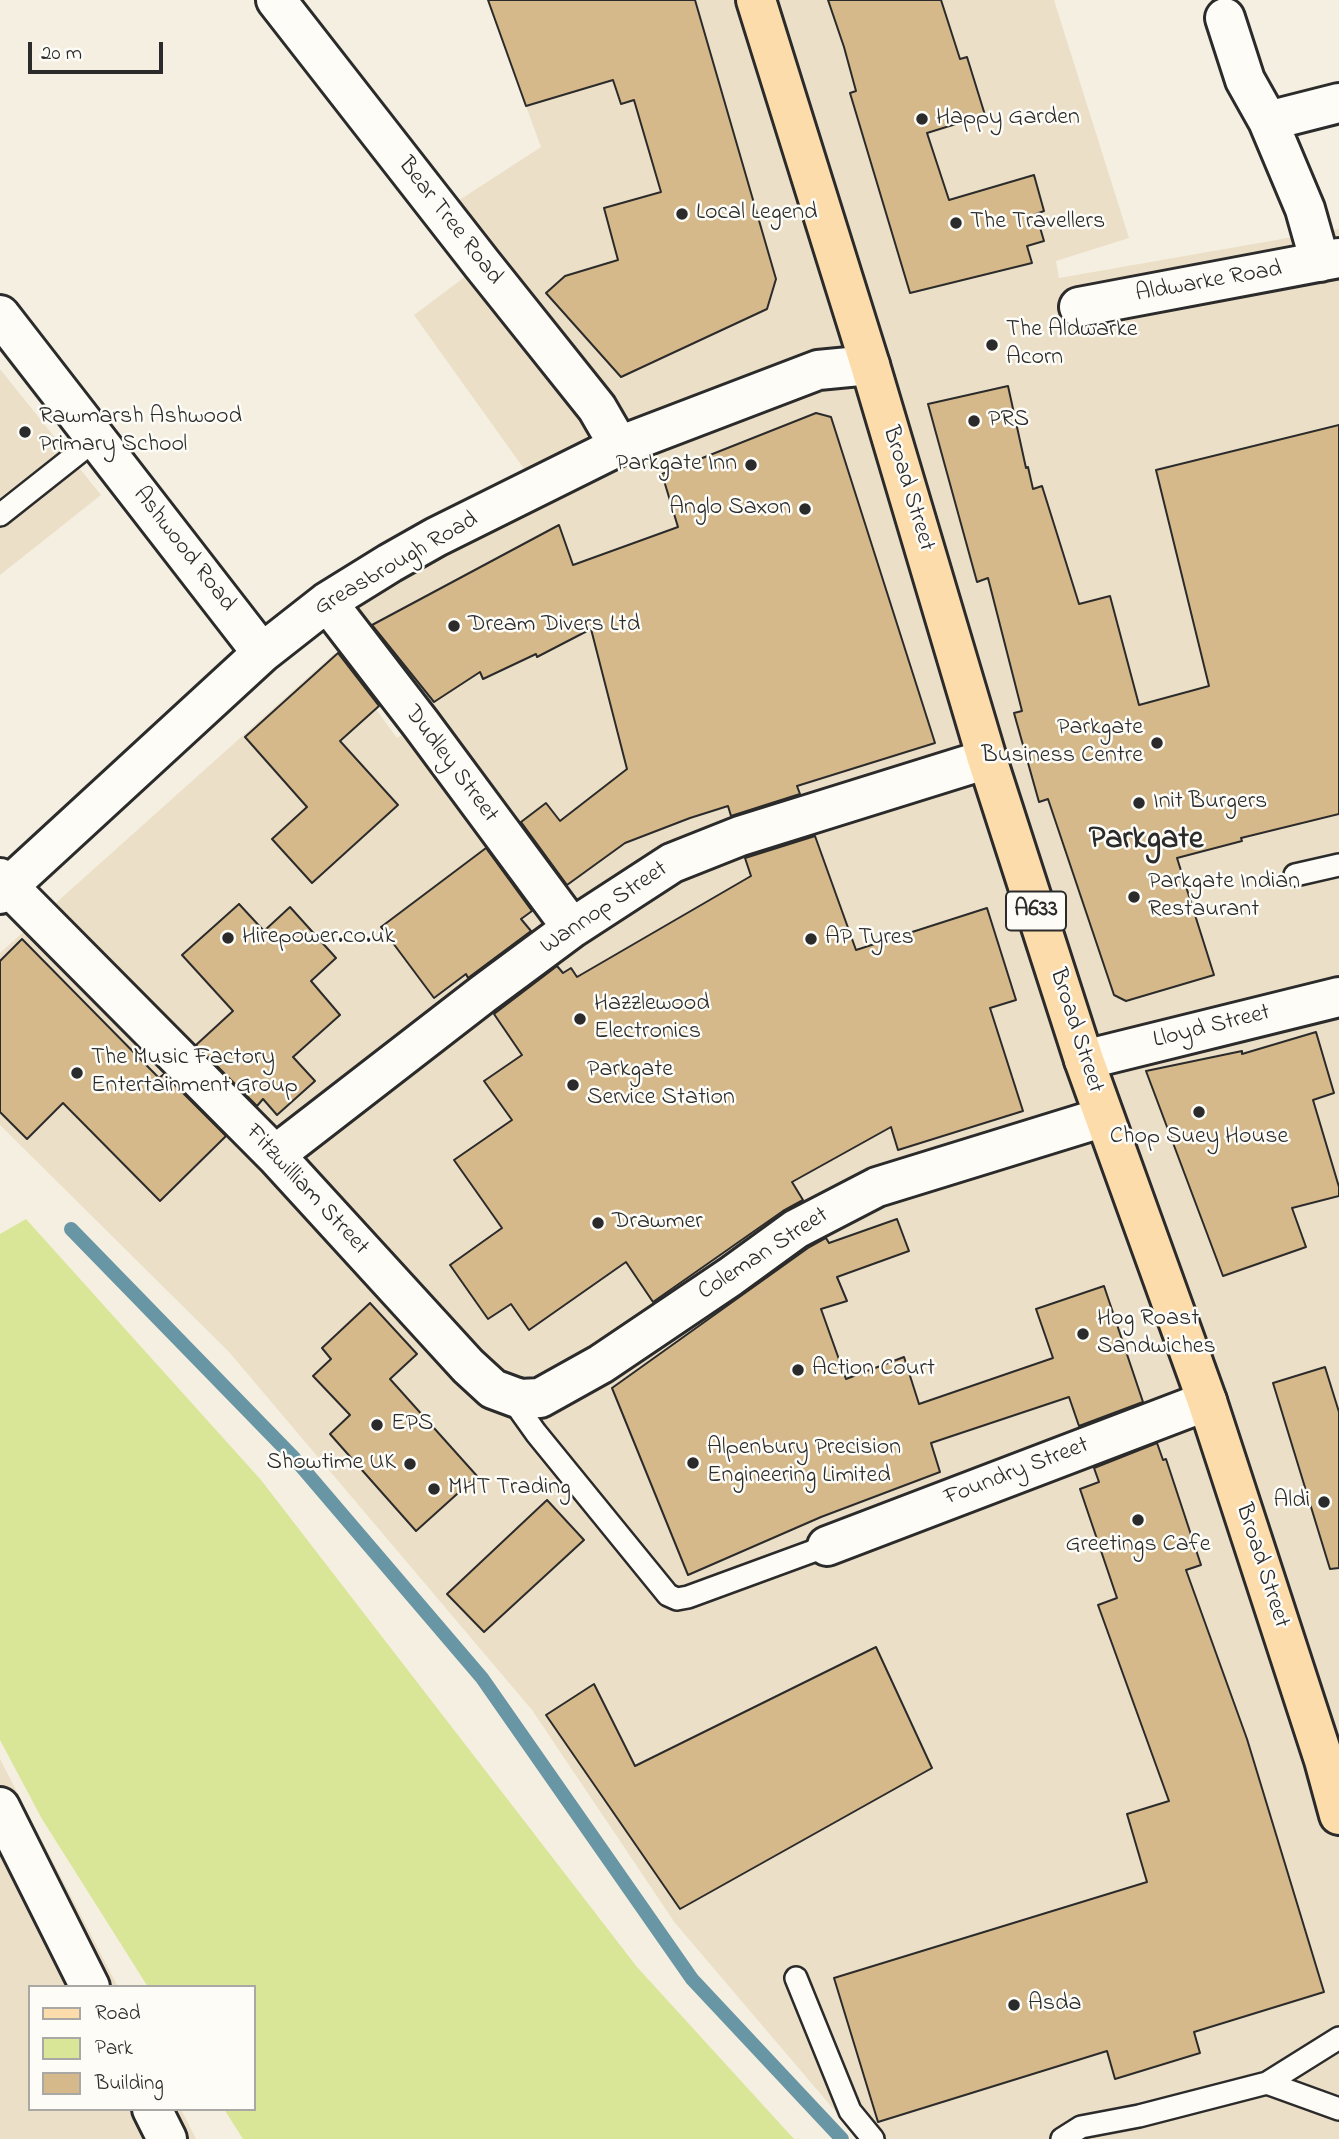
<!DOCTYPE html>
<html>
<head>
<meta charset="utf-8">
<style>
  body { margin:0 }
  #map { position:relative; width:1339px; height:2139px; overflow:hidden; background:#f5efe1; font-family:"Indie Flower",sans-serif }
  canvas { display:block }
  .legend { position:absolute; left:28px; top:1985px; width:228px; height:126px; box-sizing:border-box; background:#fdfcf7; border:2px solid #a9a8a5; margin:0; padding:9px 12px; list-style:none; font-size:21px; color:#2b2b2b }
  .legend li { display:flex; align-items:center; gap:14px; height:35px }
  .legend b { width:35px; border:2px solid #a9a8a5 }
  .scale { position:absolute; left:28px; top:42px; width:135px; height:32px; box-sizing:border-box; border:4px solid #2b2b2b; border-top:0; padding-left:9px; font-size:21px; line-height:24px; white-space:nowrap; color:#2b2b2b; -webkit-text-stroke:5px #fdfcf7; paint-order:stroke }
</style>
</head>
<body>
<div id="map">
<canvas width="1339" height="2139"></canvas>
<ul class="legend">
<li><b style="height:9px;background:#fddcac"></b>Road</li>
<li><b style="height:19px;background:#d9e597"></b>Park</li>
<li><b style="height:19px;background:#d6b98a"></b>Building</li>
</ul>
<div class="scale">20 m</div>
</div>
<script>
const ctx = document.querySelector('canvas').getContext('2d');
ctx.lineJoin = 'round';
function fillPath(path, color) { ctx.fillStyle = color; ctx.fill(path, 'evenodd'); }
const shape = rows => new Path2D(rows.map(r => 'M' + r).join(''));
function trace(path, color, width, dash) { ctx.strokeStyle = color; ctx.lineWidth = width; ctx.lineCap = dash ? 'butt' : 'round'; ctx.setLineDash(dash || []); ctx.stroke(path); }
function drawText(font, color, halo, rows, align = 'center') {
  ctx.font = font + ' "Indie Flower",sans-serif'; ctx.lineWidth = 5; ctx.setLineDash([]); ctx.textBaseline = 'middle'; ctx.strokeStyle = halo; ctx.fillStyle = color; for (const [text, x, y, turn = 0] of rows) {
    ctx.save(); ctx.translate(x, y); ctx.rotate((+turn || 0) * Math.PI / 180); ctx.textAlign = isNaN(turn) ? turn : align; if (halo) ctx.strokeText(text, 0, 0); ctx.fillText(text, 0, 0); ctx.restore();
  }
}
fillPath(shape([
  [487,0,1054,0,1129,238,1056,261,1059,278,1339,229,1339,2139,859,2139,675,1923,532,1710,229,1352,0,1125,0,953,335,653,397,738,420,724,327,602,537,487,414,315,482,264,441,212,541,147],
  [0,369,101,495,0,575],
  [0,1759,118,1987,30,1987,30,2109,181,2109,196,2139,0,2139]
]), '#ecdfc7');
fillPath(shape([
  [26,1219,261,1480,637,1967,794,2139,243,2139,224,2109,254,2109,254,1987,148,1987,42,1819,0,1740,0,1234]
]), '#d9e597');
trace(shape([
  [71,1229,294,1458,482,1678,692,1979,842,2139]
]), '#6996a4', 14);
const building = shape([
  [488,0,695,0,776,279,767,309,621,377,546,293,565,276,618,260,604,208,661,192,634,100,621,104,613,80,526,106,488,0],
  [828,0,941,0,960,59,967,57,985,115,927,133,949,200,1034,175,1044,211,1036,214,1044,241,1027,246,1032,263,910,293,850,93,856,91,844,47,828,0],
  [1008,386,1026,468,1028,467,1033,489,1042,486,1079,604,1110,596,1139,705,1209,686,1156,470,1339,425,1339,814,1241,838,1242,841,1177,858,1214,975,1126,1001,1114,995,1048,799,1039,802,1014,713,1022,711,988,578,977,582,928,404,1008,386],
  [816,413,831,417,935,743,797,786,800,794,731,816,728,806,690,818,625,843,567,885,521,822,546,803,560,821,627,769,591,629,537,657,536,654,483,679,480,672,434,702,372,625,559,525,573,565,678,527,662,474,816,413],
  [338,653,379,706,340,741,398,805,312,883,272,839,307,807,245,737,338,653],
  [815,836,856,950,987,908,1016,1000,990,1008,1023,1111,898,1150,891,1127,792,1182,803,1200,783,1211,653,1302,626,1262,529,1330,511,1304,488,1319,450,1265,502,1228,454,1160,512,1120,484,1081,522,1055,494,1014,557,966,563,973,571,968,577,977,751,876,745,858,815,836],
  [486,848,532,911,521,919,531,931,468,978,466,974,434,998,381,927,486,848],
  [239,904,264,931,290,907,336,958,311,981,340,1015,293,1057,315,1081,277,1115,263,1099,257,1106,196,1045,233,1011,182,955,239,904],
  [22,939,159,1078,164,1074,226,1136,160,1201,63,1103,27,1139,0,1112,0,961,22,939],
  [1316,1032,1334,1093,1313,1100,1339,1187,1339,1196,1292,1208,1306,1247,1223,1276,1146,1071,1242,1051,1242,1054,1316,1032],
  [897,1219,909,1251,837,1277,847,1301,821,1309,846,1379,904,1357,919,1404,1053,1358,1036,1309,1104,1286,1143,1402,1079,1426,1069,1397,931,1443,940,1472,821,1517,688,1575,612,1388,808,1248,826,1238,829,1243,897,1219],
  [370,1303,417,1354,390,1379,477,1476,416,1531,330,1434,350,1415,313,1376,331,1359,322,1348,370,1303],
  [1325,1367,1339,1412,1339,1568,1330,1569,1273,1383,1325,1367],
  [1157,1443,1163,1460,1166,1459,1201,1565,1186,1570,1247,1739,1324,1992,1194,2032,1200,2053,1115,2079,1107,2051,878,2122,834,1978,1147,1882,1127,1814,1169,1801,1098,1605,1117,1598,1080,1489,1099,1482,1094,1468,1157,1443],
  [547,1500,584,1540,484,1632,447,1594,547,1500],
  [876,1647,932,1768,680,1909,546,1715,594,1684,635,1766,876,1647]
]);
fillPath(building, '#d6b98a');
trace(building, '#2b2b2b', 2);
const lane = shape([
  [0,515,96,439],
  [1295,875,1339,865],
  [520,1399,521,1412,536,1433,668,1595,677,1599,688,1597,827,1546],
  [796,1978,850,2111,873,2139],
  [1339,2038,1267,2083,1339,2109],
  [1062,2139,1081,2127,1139,2116,1267,2083]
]);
const street = shape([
  [276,0,482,264,597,408,619,446],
  [1225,18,1245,80,1268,121,1305,209,1320,262],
  [1268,121,1339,103],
  [1079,307,1339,258],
  [0,315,262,653],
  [327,602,421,724,572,928],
  [0,878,275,1155,468,1366,493,1389,520,1399,540,1398,601,1364,730,1277,796,1229,877,1187,1104,1117],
  [0,894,262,653,327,602,390,563,436,537,619,446,818,370,870,365],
  [1084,1060,1339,997],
  [275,1155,483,994,572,928,672,863,740,836,987,759],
  [827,1546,1207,1401],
  [0,1807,90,1987],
  [152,2109,167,2139]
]);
const primary = shape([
  [756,0,870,365,987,759,1084,1060,1207,1401,1324,1760,1339,1815]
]);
trace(lane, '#2b2b2b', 26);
trace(street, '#2b2b2b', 44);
trace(primary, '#2b2b2b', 44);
trace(lane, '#fdfcf7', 21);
trace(street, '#fdfcf7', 38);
trace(primary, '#fddcac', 38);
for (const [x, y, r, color] of [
  [922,119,7,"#2b2b2b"],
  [682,214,7,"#2b2b2b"],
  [956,223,7,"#2b2b2b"],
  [992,345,7,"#2b2b2b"],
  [974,421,7,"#2b2b2b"],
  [25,432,7,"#2b2b2b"],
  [751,465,7,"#2b2b2b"],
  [805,509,7,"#2b2b2b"],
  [454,626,7,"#2b2b2b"],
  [1157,743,7,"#2b2b2b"],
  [1139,803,7,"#2b2b2b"],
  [1134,897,7,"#2b2b2b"],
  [228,938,7,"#2b2b2b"],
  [811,939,7,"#2b2b2b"],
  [580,1019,7,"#2b2b2b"],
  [77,1073,7,"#2b2b2b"],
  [573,1085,7,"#2b2b2b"],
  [1199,1112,7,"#2b2b2b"],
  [598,1223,7,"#2b2b2b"],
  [1083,1334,7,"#2b2b2b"],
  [798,1370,7,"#2b2b2b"],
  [377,1425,7,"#2b2b2b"],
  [693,1463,7,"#2b2b2b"],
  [410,1464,7,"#2b2b2b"],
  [434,1489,7,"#2b2b2b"],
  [1324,1502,7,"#2b2b2b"],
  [1138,1520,7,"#2b2b2b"],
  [1014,2005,7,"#2b2b2b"]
]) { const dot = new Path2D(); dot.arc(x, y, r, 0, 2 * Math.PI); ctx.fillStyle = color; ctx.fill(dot); trace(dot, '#fdfcf7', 2.5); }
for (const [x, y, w] of [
  [1036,911,60]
]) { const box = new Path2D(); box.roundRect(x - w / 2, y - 19.5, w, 39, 5); ctx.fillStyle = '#fdfcf7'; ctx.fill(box); trace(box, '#2b2b2b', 2); }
drawText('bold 23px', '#2b2b2b', null, [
  ["A633",1036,911]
]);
drawText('24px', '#2b2b2b', '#fdfcf7', [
  ["Happy Garden",936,119],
  ["Local Legend",696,214],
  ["The Travellers",970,223],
  ["The Aldwarke",1006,331],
  ["Acorn",1006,359],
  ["Rawmarsh Ashwood",39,418],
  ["Primary School",39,446],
  ["PRS",988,421],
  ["Parkgate Inn",737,465,"right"],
  ["Anglo Saxon",791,509,"right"],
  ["Dream Divers Ltd",468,626],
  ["Parkgate",1143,729,"right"],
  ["Business Centre",1143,757,"right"],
  ["Init Burgers",1153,803],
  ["Parkgate Indian",1148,883],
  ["Restaurant",1148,911],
  ["Hirepower.co.uk",242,938],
  ["AP Tyres",825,939],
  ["Hazzlewood",594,1005],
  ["Electronics",594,1033],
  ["The Music Factory",91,1059],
  ["Entertainment Group",91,1087],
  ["Parkgate",587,1071],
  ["Service Station",587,1099],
  ["Chop Suey House",1199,1138,"center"],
  ["Drawmer",612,1223],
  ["Hog Roast",1097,1320],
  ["Sandwiches",1097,1348],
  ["Action Court",812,1370],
  ["EPS",391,1425],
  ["Alpenbury Precision",707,1449],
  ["Engineering Limited",707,1477],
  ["Showtime UK",396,1464,"right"],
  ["MHT Trading",448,1489],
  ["Aldi",1310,1502,"right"],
  ["Greetings Cafe",1138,1546,"center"],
  ["Asda",1028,2005]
], 'left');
drawText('24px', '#2b2b2b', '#fdfcf7', [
  ["Bear Tree Road",449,222,52],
  ["Aldwarke Road",1209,283,-10],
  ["Broad Street",907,489,73],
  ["Ashwood Road",183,550,52],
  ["Greasbrough Road",397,565,-30],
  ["Dudley Street",450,765,53],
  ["Wannop Street",605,909,-34],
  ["Lloyd Street",1212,1028,-14],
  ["Broad Street",1075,1031,72],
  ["Fitzwilliam Street",306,1191,47],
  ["Coleman Street",764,1255,-33],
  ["Foundry Street",1017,1473,-21],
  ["Broad Street",1261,1566,72]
]);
drawText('bold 32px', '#2b2b2b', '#fdfcf7', [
  ["Parkgate",1146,842]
]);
</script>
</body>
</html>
